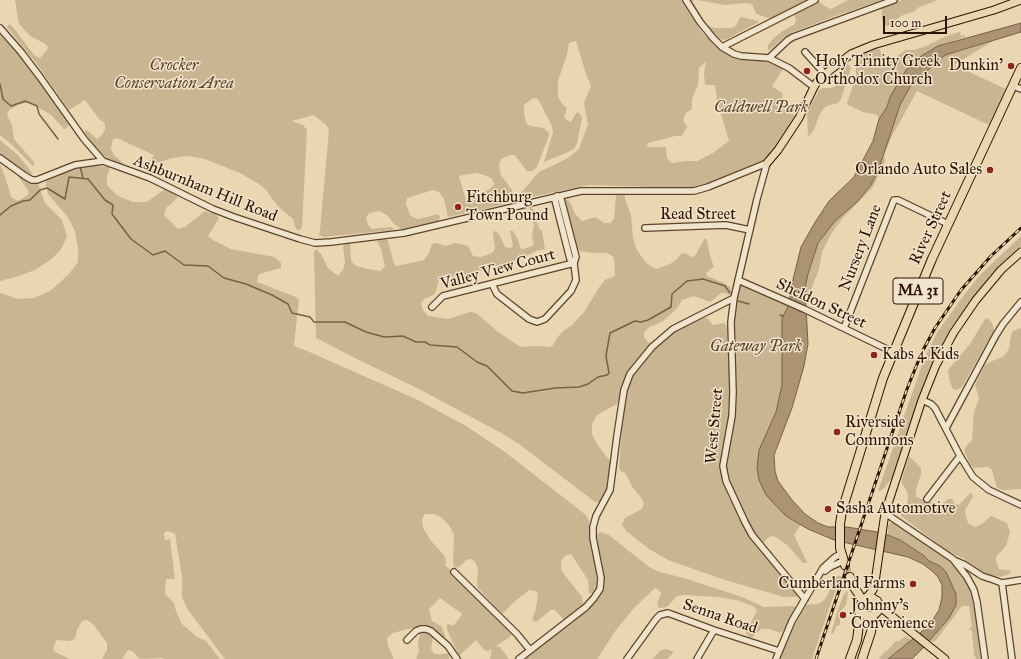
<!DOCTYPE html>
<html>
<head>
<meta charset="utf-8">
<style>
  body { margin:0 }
  #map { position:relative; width:1021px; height:659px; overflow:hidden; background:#ead6b0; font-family:"IM FELL Great Primer",serif }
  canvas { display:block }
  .scale { position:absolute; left:883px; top:16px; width:64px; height:18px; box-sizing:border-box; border:2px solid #301200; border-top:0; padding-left:5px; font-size:12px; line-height:14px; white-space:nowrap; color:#301200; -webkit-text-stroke:3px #f1e4cc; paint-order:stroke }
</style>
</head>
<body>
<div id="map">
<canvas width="1021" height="659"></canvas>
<div class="scale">100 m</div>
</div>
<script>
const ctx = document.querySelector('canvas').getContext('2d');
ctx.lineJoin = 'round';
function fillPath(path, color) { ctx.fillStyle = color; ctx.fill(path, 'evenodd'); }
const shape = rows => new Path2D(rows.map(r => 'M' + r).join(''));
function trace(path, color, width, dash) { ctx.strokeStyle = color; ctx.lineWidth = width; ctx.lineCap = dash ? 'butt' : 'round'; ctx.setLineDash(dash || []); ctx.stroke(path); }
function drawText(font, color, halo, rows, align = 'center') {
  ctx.font = font + ' "IM FELL Great Primer",serif'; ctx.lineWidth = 3; ctx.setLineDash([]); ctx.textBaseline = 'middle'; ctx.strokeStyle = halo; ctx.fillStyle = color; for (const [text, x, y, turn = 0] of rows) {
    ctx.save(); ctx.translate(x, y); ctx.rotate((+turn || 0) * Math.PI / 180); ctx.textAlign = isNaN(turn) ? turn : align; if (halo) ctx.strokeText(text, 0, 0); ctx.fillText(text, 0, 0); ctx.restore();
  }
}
fillPath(shape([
  [15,0,681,0,702,33,719,48,734,54,769,58,785,66,772,86,783,94,782,98,787,101,783,109,799,118,770,155,763,160,699,187,685,189,652,187,589,185,517,200,520,194,539,172,568,158,579,149,588,124,584,103,591,86,585,71,576,41,569,43,567,54,558,81,558,97,562,104,567,108,564,117,567,120,571,122,577,112,580,114,582,118,577,143,574,149,568,152,544,162,553,132,552,126,538,99,533,98,524,105,524,113,526,123,530,126,544,128,549,133,549,136,537,167,532,171,527,171,519,161,515,155,511,155,501,159,499,165,501,175,512,190,512,195,508,202,505,204,448,217,444,199,439,192,433,190,407,198,406,204,410,215,414,218,419,219,438,214,440,217,439,221,402,230,394,224,388,216,380,211,369,213,366,218,368,225,372,229,391,227,394,229,392,230,324,237,319,235,320,230,329,130,326,125,314,115,291,121,303,125,307,130,302,227,300,230,297,230,295,226,293,219,280,208,273,200,267,191,259,184,240,173,205,159,187,156,173,158,142,167,139,165,141,163,151,160,154,155,117,138,113,139,111,149,114,155,122,162,124,164,122,165,102,155,93,146,85,132,85,130,88,131,97,139,102,135,105,129,105,123,99,119,85,100,69,110,36,63,7,27,9,24,12,26,35,56,40,58,47,50,48,47,44,43,30,36,19,24],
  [706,61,704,73,705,85,715,85,717,100,729,141,713,153,697,161,687,161,672,163,667,158,666,147,647,147,648,143,675,136,682,136,687,127,683,120,686,113,692,109,692,99,698,85,699,68],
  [475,173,484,175,491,178,495,184,490,189,466,201,459,176],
  [689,0,694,0,693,2,707,25,714,28,732,28,736,26,739,19,742,17,758,21,759,22,725,40,719,39,701,21],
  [697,0,806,0,774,17,768,18,756,14,752,4,746,3,725,5],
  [848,0,882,0,838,15,793,32,783,38,770,50,768,50,768,45,772,40,781,32,795,24,796,21,794,13,818,1,823,5,831,9],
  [902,0,938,0,917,8,915,11,901,16,891,25,886,26,882,21,882,8],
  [960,32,961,36,965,35,965,37,938,46,890,97,887,107,879,119,877,115,863,112,848,105,847,103,856,76,856,56,867,50,877,48,880,50,885,61,889,62,906,50,914,50,926,46,946,36],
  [0,33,26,63,70,123,66,129,64,129,51,115,31,103,26,103,18,105,9,110,7,115,12,125,14,139,34,162,34,166,33,166,13,146,0,135],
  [993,41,954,65,1006,89,989,125,917,91,892,136,884,155,885,161,873,187,842,219,831,234,822,252,819,269,805,305,805,288,808,274,818,243,835,221,857,202,871,185,878,171,900,105,910,87,919,78,945,55],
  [847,64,849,65,851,68,841,99,838,103,827,106,823,109,819,116,814,130,810,135,808,136,807,113,817,94,819,90,823,88,831,88,836,86,839,81,840,70],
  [0,140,18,155,33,174,27,173,0,156],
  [0,164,5,176,11,197,18,201,28,195,28,190,20,179,18,177,20,176,25,180,38,184,45,203,62,220,67,237,60,251,50,260,35,270,16,277,0,281],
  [87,165,108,167,110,169,107,176,107,185,118,196,133,202,147,202,165,189,177,194,177,198,166,208,164,215,178,229,185,227,205,211,216,215,219,218,208,236,213,240,231,249,274,257,281,263,281,268,259,274,257,282,296,297,299,300,294,345,298,348,305,350,418,400,466,426,505,452,586,515,589,521,596,564,597,589,594,593,589,593,588,580,571,554,565,556,561,561,561,570,582,597,583,605,566,618,563,619,555,610,551,610,536,622,532,620,536,608,538,594,536,591,529,590,513,603,503,613,499,611,478,588,477,582,478,569,475,562,472,559,466,560,459,567,455,568,453,563,454,535,449,525,442,518,434,514,425,514,422,519,423,528,431,541,444,555,446,561,445,565,513,632,510,637,496,646,500,647,509,659,490,659,492,649,488,651,484,650,476,640,460,655,459,655,447,630,447,625,449,624,453,626,462,615,461,613,440,598,429,609,432,621,441,626,445,635,444,639,426,626,420,626,393,633,387,638,388,646,394,659,225,659,188,610,182,597,182,577,175,534,171,532,168,531,165,532,164,534,165,540,170,539,175,579,166,579,165,594,174,603,176,611,182,624,196,636,206,641,220,659,165,659,162,658,140,659,132,651,128,650,122,659,102,659,107,650,107,643,93,624,87,620,82,621,77,630,75,639,69,641,56,640,53,649,55,652,70,659,0,659,0,293,18,299,34,298,50,291,68,275,78,262,78,249,75,231,67,216,48,194,46,185,46,181,61,173,76,168],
  [621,192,625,193,625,199,631,215,633,238,636,248,643,259,648,264,656,269,670,264,676,260,682,253,687,254,691,257,695,256,705,238,707,240,710,256,714,267,706,273,707,276,724,283,730,287,731,291,729,295,725,293,721,293,710,302,694,296,682,300,678,307,671,314,663,321,648,328,644,333,644,337,650,344,649,346,630,370,623,383,620,397,617,404,597,415,592,424,592,434,597,444,610,461,611,465,609,481,606,492,600,502,595,502,519,444,501,433,421,390,359,360,316,338,314,252,316,249,321,254,328,268,338,276,343,270,345,263,343,246,347,243,350,244,351,261,356,266,368,269,381,271,385,266,381,249,377,241,380,240,386,239,388,241,394,264,396,266,424,260,429,253,432,244,437,243,445,246,455,243,468,246,473,256,481,257,492,253,495,249,493,232,496,231,499,234,505,247,511,248,513,246,510,231,513,231,517,238,521,249,524,249,534,245,532,236,534,226,529,206,531,205,539,228,542,231,545,249,536,251,524,257,508,263,460,276,442,278,439,280,435,294,424,299,421,303,423,310,428,316,448,319,470,312,476,313,498,332,521,347,537,346,550,347,554,344,557,338,563,331,572,325,584,312,600,286,605,280,615,276,614,258,612,256,607,253,592,253,580,251,577,249,565,202,566,199,570,202,575,214,582,221,595,217,604,223,610,223,614,219,616,195],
  [1021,236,1021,246,1003,262,989,277,950,330,940,348,920,394,907,438,893,477,884,488,880,491,878,491,925,356,938,331,967,291,981,274],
  [738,280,790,303,782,318,782,385,776,412,759,450,786,516,801,525,794,535,807,562,806,563,803,563,787,545,774,536,769,537,763,543,760,542,754,534,726,481,724,454,732,416,731,349],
  [704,318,707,318,713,325,724,323,728,327,730,409,728,429,722,451,720,464,723,479,728,496,755,543,773,566,795,591,797,597,784,597,725,580,668,560,649,549,626,531,622,525,625,518,642,509,644,503,640,496,633,488,625,473,621,471,619,468,624,401,627,385,631,376,654,347,667,337,684,326],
  [988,318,992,323,994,330,962,387,957,390,953,389,950,383,948,370,970,344,985,319],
  [1021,328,1021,489,1003,490,997,488,992,470,988,467,974,468,970,464,964,451,967,445,972,441,974,412,979,398,975,385,985,365,992,361,1003,357,1009,349,1011,335,1013,331],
  [909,456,921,468,921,474,916,490,916,497,930,502,936,508,949,499,952,499,955,504,959,505,969,494,972,493,973,497,965,510,966,516,968,523,975,527,982,524,991,516,1007,523,1010,532,1006,546,996,557,996,561,999,569,1011,571,1009,574,1000,577,989,575,980,571,963,558,949,552,901,516,901,514,907,503,908,496,907,491,902,484,902,479],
  [892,521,947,558,955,566,964,577,969,588,974,605,981,659,976,659,975,656,974,656,972,631,969,629,972,626,969,606,962,606,936,640,933,642,930,640,949,617,956,594,946,572,940,566,929,561,923,555,900,540,888,535,888,526],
  [600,532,609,535,649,567,659,572,684,578,742,597,764,607,794,606,796,608,783,631,780,633,769,629,761,629,753,637,750,638,746,633,757,610,753,606,736,600,718,597,684,595,677,596,667,607,659,608,657,604,661,593,658,589,655,588,634,608,616,630,597,659,523,659,595,603,602,592,604,584,597,554,596,536],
  [840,576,842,577,832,600,812,659,779,659,797,621,806,605,818,604,823,601,827,596,835,577],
  [847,591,848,592,846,605,840,613,840,625,838,625,836,627,833,634,831,634,837,612,844,594],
  [424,631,428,632,433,637,431,649,434,654,443,654,449,653,449,659,416,659,419,652,418,642,420,634],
  [906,636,911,640,888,659,879,659,884,652,887,651,896,641,899,641],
  [666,649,674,652,667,659,652,659,661,650]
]), '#cab592');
const water = shape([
  [1021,23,1021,32,945,55,919,78,910,87,900,105,878,171,871,185,857,202,835,221,818,243,808,274,805,288,808,344,804,366,792,408,774,455,775,471,778,481,792,500,805,514,818,523,828,527,847,527,883,533,900,540,923,555,929,561,940,566,946,572,956,594,956,605,949,618,922,649,912,659,888,659,920,633,932,621,939,610,942,597,942,585,938,577,932,571,923,564,908,557,834,540,808,529,786,516,766,495,759,480,757,468,759,450,776,412,782,385,782,318,790,303,790,292,801,247,814,224,829,201,854,177,873,141,879,119,887,107,890,97,906,70,918,58,938,46,1021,23]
]);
fillPath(water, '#ab9374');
trace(water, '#7a5f46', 1);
trace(shape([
  [0,84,3,99,11,106,25,101,37,106,39,114,58,139],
  [80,166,83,178],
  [0,215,11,206,23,201,30,200,40,190,47,188,65,199,69,177,88,179,105,200,113,205,112,214,131,239,153,255,165,251,184,265,208,266,224,278,246,284,272,295,288,304,292,313,310,317,314,322,345,322,366,332,384,337,403,336,416,342,425,342,430,345,457,347,477,362,487,366,512,391,523,393,555,388,579,387,588,384,598,377,607,375,609,373,606,356,610,333,635,321,641,322,648,320,671,307,672,294,687,281,703,279,725,286,730,293],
  [738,301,749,304],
  [780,315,783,316]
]), '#7a5f46', 1.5);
trace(shape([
  [845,565,850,577]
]), '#c5af8d', 8, [8, 4]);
const minor = shape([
  [686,0,700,22,713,38,722,47,734,54,741,56,769,58,789,68,814,87],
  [0,28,21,52,40,77,84,139,103,161,150,178,213,209,234,217,300,239,315,243,331,242,404,233,581,191,694,191,708,187,767,163],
  [722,47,815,0],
  [805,52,825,74],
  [769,58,788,40,793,37,894,0],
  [1013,86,1021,89],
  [0,158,25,176,32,180,37,180,75,165,103,161],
  [767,163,757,199,734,298,731,322,733,392,732,416,723,466,726,481,745,522,752,535,805,599],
  [645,228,726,225,750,230],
  [738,280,804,309,893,352],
  [492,284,497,294,529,319,537,322,545,319,571,291,576,280,574,263,576,257,561,199,557,196,555,200,570,259,574,263],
  [432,307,443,296,574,263],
  [844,328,894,200,898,200,948,224],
  [922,400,931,404,935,408,960,456,973,477,989,490,1021,505],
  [946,428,996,335,1003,324,1021,302],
  [927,499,960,456],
  [885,513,953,559,967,577,974,590,977,602,985,659],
  [956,561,965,565,982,576,994,580,1002,583,1021,580],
  [825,571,830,567,843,561],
  [454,572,517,634,530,650],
  [1002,583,1012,659],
  [407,640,416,631,421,629,426,629,431,631,448,646,457,659],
  [519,659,586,607,594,598,600,589,601,578,593,538,593,527,596,516,610,490,617,436,624,390,630,374,652,347,673,329,734,298],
  [627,659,656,619,660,615,668,613,714,630,779,651],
  [697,659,714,630],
  [776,659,792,621,823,568,835,557,841,554]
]);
const major = shape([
  [767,163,778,150,799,118,814,87,817,82,825,74,851,54,873,45,994,10,1021,0],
  [866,598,873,590,875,582,885,513,922,400,936,365,954,332,976,300,1001,270,1021,252],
  [879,606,945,659]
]);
const highway = shape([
  [845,565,840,548,840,524,842,511,883,378,932,259,1021,68],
  [850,577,854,587,863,601],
  [850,659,857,640,859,624,860,606,861,604,866,598,872,598,877,601,879,606,878,611,873,616,865,615,860,609],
  [862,659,871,632,873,616]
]);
trace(minor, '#5e432c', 8);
trace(major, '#301200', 9);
trace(highway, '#301200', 10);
trace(minor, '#f1e4cc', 5.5);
trace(major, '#ead6b0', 7);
trace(highway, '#ead6b0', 8);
const rail = shape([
  [816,659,907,389,922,352,935,328,961,290,991,256,1021,228]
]);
trace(rail, '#301200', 3);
trace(rail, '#f1e4cc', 1.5, [4.5]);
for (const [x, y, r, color] of [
  [1011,66,4,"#8f2418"],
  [807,71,4,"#8f2418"],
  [990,170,4,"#8f2418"],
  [458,207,4,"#8f2418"],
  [874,355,4,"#8f2418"],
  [837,432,4,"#8f2418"],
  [828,509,4,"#8f2418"],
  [913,584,4,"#8f2418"],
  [843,615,4,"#8f2418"]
]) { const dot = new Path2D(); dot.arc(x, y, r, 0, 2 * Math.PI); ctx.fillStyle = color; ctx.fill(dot); trace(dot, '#f1e4cc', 1.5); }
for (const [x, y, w] of [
  [918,291,50]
]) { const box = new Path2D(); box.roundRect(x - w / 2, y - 13, w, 26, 3); ctx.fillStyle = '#f1e4cc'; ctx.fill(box); trace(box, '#301200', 1); }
drawText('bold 15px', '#301200', null, [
  ["MA 31",918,291]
]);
drawText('16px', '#301200', '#f1e4cc', [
  ["Holy Trinity Greek",815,62],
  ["Orthodox Church",815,80],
  ["Dunkin'",1003,66,"right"],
  ["Orlando Auto Sales",982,170,"right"],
  ["Fitchburg",466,198],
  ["Town Pound",466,216],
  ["Kabs 4 Kids",882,355],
  ["Riverside",845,423],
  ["Commons",845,441],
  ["Sasha Automotive",836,509],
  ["Cumberland Farms",905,584,"right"],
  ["Johnny's",851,606],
  ["Convenience",851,624]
], 'left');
drawText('italic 16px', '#5e432c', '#f1e4cc', [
  ["Crocker",174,66],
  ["Conservation Area",174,84],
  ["Caldwell Park",761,108],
  ["Gateway Park",756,347]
]);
drawText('16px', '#301200', '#f1e4cc', [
  ["Ashburnham Hill Road",205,189,22],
  ["Read Street",698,215],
  ["River Street",931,228,-65],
  ["Nursery Lane",861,248,-69],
  ["Valley View Court",498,270,-15],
  ["Sheldon Street",821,304,25],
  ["West Street",715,426,-85],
  ["Senna Road",720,617,19]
]);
</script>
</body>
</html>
